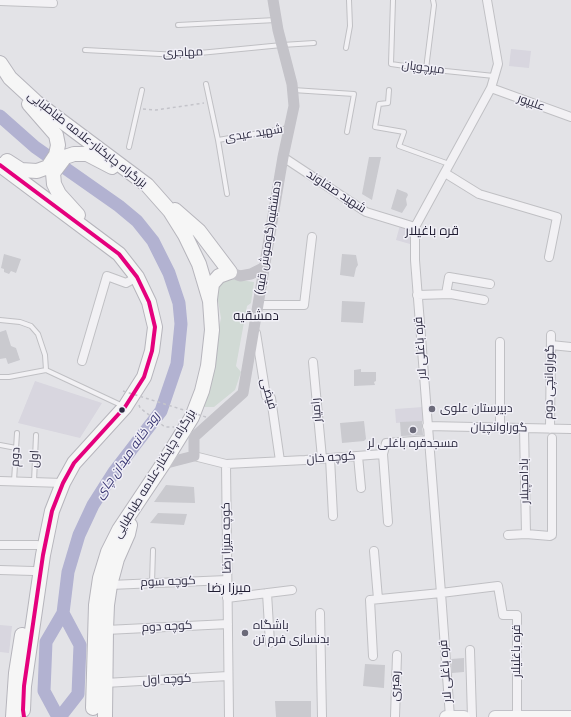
<!DOCTYPE html>
<html>
<head>
<meta charset="utf-8">
<style>
  body { margin:0 }
  canvas { display:block; background:#e3e3e7 }
</style>
</head>
<body>
<canvas width="571" height="717"></canvas>
<script>
const ctx = document.querySelector('canvas').getContext('2d');
ctx.lineJoin = 'round';
function fillPath(path, color) { ctx.fillStyle = color; ctx.fill(path, 'evenodd'); }
const shape = rows => new Path2D(rows.map(r => 'M' + r).join(''));
function trace(path, color, width, dash) { ctx.strokeStyle = color; ctx.lineWidth = width; ctx.lineCap = dash ? 'butt' : 'round'; ctx.setLineDash(dash || []); ctx.stroke(path); }
function drawText(font, color, halo, rows, align = 'center') {
  ctx.font = font + ' Roboto,Cairo,sans-serif'; ctx.lineWidth = 3; ctx.setLineDash([]); ctx.textBaseline = 'middle'; ctx.strokeStyle = halo; ctx.fillStyle = color; for (const [text, x, y, turn = 0] of rows) {
    ctx.save(); ctx.translate(x, y); ctx.rotate((+turn || 0) * Math.PI / 180); ctx.textAlign = isNaN(turn) ? turn : align; if (halo) ctx.strokeText(text, 0, 0); ctx.fillText(text, 0, 0); ctx.restore();
  }
}
fillPath(shape([
  [511,49,531,51,529,68,509,66],
  [400,225,412,229,410,244,396,240],
  [35,381,102,403,80,438,18,423],
  [423,407,424,421,396,423,395,409],
  [0,625,12,626,9,653,0,652]
]), '#d8d6df');
fillPath(shape([
  [225,278,254,282,251,303,247,306,236,366,241,372,235,390,214,407,203,407,221,318,216,289]
]), '#d1dad5');
trace(shape([
  [0,116,35,147,119,206,137,221,153,241,169,273,179,303,181,324,177,364,161,411,114,472,93,505,79,535,68,572,63,613,80,645,78,694,60,717],
  [58,717,44,691,46,642,63,613]
]), '#b2b2d1', 13);
fillPath(shape([
  [369,157,381,157,372,200,362,194],
  [397,189,407,193,408,195,406,199,407,205,402,213,391,209],
  [4,254,21,259,16,273,11,271,9,274,4,272,4,269,1,268],
  [342,254,356,255,358,265,356,268,354,277,340,275],
  [342,301,365,302,363,323,341,322],
  [6,330,11,346,16,348,20,360,8,364,6,358,0,359,0,332],
  [361,369,361,372,376,372,376,381,374,382,375,385,354,386,354,370],
  [364,421,366,439,364,441,342,443,340,423],
  [422,421,422,426,423,435,401,436,400,422],
  [166,485,194,487,195,503,154,502],
  [158,513,187,514,184,525,150,523],
  [464,658,464,672,452,673,451,659],
  [365,664,385,665,384,688,363,686],
  [275,701,311,701,311,717,276,717]
]), '#cacacf');
const lane = shape([
  [393,0,391,64,426,69,494,76],
  [178,25,276,20],
  [346,48,350,26,349,0],
  [85,50,179,55,282,45,314,43],
  [426,69,434,5,433,0],
  [206,84,218,140,227,194],
  [293,90,354,94,347,132],
  [389,90,388,103,379,104,375,127,404,132,399,146,449,164],
  [218,140,289,128],
  [129,147,142,90],
  [0,320,20,322,31,326,38,334,45,355,46,370,123,406],
  [0,377,9,377,46,370],
  [0,445,16,448],
  [14,481,17,433],
  [34,482,36,435],
  [152,583,153,550]
]);
const street = shape([
  [0,1,53,3],
  [491,88,571,117],
  [283,157,366,212,415,227],
  [445,173,479,194,557,217,549,257],
  [446,294,449,277,490,284],
  [417,295,451,294,484,300],
  [258,305,304,305,312,237],
  [256,333,266,396,271,398,280,461],
  [551,345,571,347],
  [82,361,107,276,126,283,137,277],
  [313,362,322,458],
  [427,426,571,429],
  [500,428,500,342],
  [524,428,526,534],
  [550,429,551,335],
  [383,454,388,522],
  [194,456,226,464,305,460,383,454,386,443,429,440],
  [358,456,361,488],
  [330,458,333,516],
  [226,464,229,717],
  [0,481,63,483],
  [508,535,526,534,550,536,552,535,552,438],
  [0,545,37,545],
  [374,551,378,599],
  [0,570,33,571],
  [110,585,227,580],
  [267,593,270,643],
  [227,598,292,590],
  [320,613,322,717],
  [106,630,228,624],
  [470,650,472,717],
  [373,656,370,600,441,593,498,586,503,615,517,615,517,717],
  [105,683,228,676],
  [395,717,397,655],
  [450,717,441,593,415,260,415,227,491,88,498,64,487,0]
]);
const primary = shape([
  [446,717,464,717],
  [495,717,571,717]
]);
const highway = shape([
  [0,63,10,78,36,102,147,185,170,211,185,235,199,264,210,301,212,330,208,366,202,391,192,417,163,464,119,530,108,552,100,578,96,605,93,708],
  [7,161,21,170,37,171,48,167,56,155,58,145,56,135,29,104],
  [0,165,119,254,137,277,149,302,155,327,152,351,144,377,125,407,74,463,63,483,52,511,43,555,24,686,23,710],
  [175,210,199,231,230,272,219,276,212,284,210,299],
  [78,215,59,194,54,184,53,173,65,157,74,154,87,154,112,167],
  [13,717,16,673,22,635],
  [105,717,106,630,107,605,110,585,117,559,128,534,130,525]
]);
trace(lane, '#c0c0c4', 6);
trace(street, '#c0c0c4', 10);
trace(primary, '#c2c1c8', 14);
trace(highway, '#b6b5bc', 16);
trace(shape([
  [143,109,156,110,204,103],
  [139,405,140,408,165,427,174,427]
]), '#c4c4ca', 1.5, [3, 3]);
trace(lane, '#f2f1f4', 4);
trace(street, '#f2f1f4', 8);
trace(shape([
  [230,272,240,276,251,274,265,267],
  [163,464,194,456,194,437,243,393,283,157,294,106,292,84,278,30,273,0]
]), '#c4c3c9', 11);
trace(primary, '#f6f6f6', 12);
trace(highway, '#f6f6f6', 14);
trace(shape([
  [123,391,206,417]
]), '#c4c4ca', 1.5, [3, 3]);
trace(shape([
  [0,165,119,254,137,277,149,302,155,327,152,351,144,377,125,407,74,463,63,483,52,511,43,555,24,686,23,710,24,717]
]), '#e5007d', 4);
for (const [x, y, r, color] of [
  [432,409,4,"#6c6b7a"],
  [122,410,3.5,"#2c2a40"],
  [413,430,4,"#6c6b7a"],
  [245,633,4,"#6c6b7a"]
]) { const dot = new Path2D(); dot.arc(x, y, r, 0, 2 * Math.PI); ctx.fillStyle = color; ctx.fill(dot); trace(dot, '#f1f0f7', 1.5); }
drawText('12px', '#2c2a40', '#f1f0f7', [
  ["مهاجری",183,53,-2],
  ["میرچوپان",423,68,7],
  ["علیپور",531,103,20],
  ["شهید عیدی",254,134,-9],
  ["بزرگراه چایکنار-علامه طباطبایی",87,140,38],
  ["شهید صفاوند",336,192,33],
  ["دمشقیه(گوموش قیه)",269,238,-81],
  ["قره باغلی لار",421,348,-94],
  ["گوراوانچی دوم",550,382,-89],
  ["فیضی",268,394,74],
  ["رامیار",317,410,-95],
  ["گوراوانچیان",499,428,1],
  ["دوم",16,457,-87],
  ["کوچه خان",331,458,-4],
  ["اول",35,459,-87],
  ["بزرگراه چایکنار-علامه طباطبایی",155,474,-59],
  ["بادامچیلار",525,481,-91],
  ["کوچه میرزا رضا",227,538,-91],
  ["کوچه سوم",168,582,-2],
  ["کوچه دوم",167,627,-3],
  ["قره باغلیلار",517,651,-90],
  ["قره باغلی لار",446,671,-94],
  ["کوچه اول",167,680,-3],
  ["رهبری",396,686,-88]
]);
drawText('12px', '#2c2a40', '#f1f0f7', [
  ["دبیرستان علوی",440,409],
  ["مسجدقره باغلی لر",413,444,"center"],
  ["باشگاه",253,626],
  ["بدنسازی فرم تن",253,640]
], 'left');
drawText('13px', '#1f1c31', '#f1f0f7', [
  ["قره باغیلار",432,232],
  ["دمشقیه",256,317],
  ["میرزا رضا",229,589]
]);
drawText('italic 13px', '#383573', '#f1f0f7', [
  ["رود خانه میدان چای",128,456,-55]
]);
</script>
</body>
</html>
